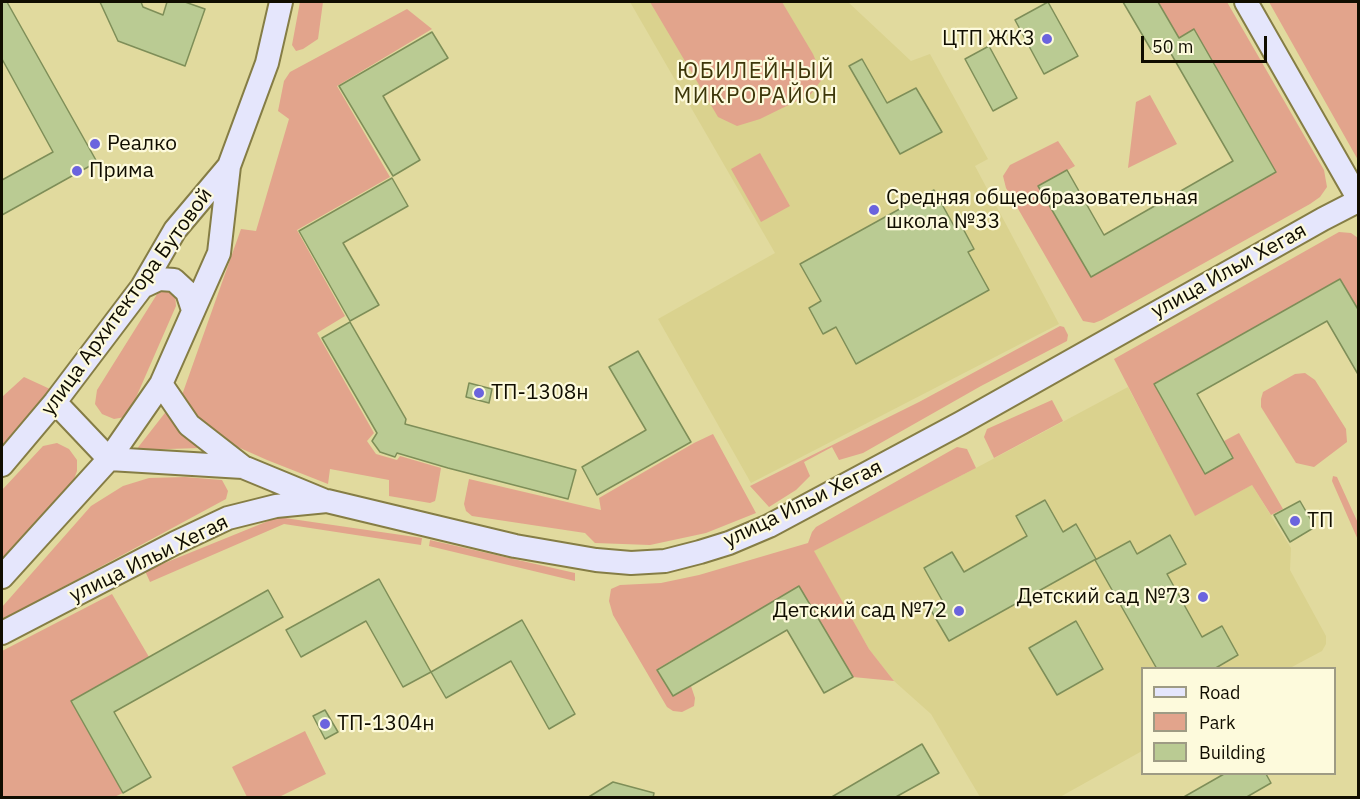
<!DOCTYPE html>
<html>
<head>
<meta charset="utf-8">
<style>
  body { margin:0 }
  #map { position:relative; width:1360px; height:799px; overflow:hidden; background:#e1da9e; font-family:"IBM Plex Sans",sans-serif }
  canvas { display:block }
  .frame { position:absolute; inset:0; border:3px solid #100d00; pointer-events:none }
  .legend { position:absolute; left:1141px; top:667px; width:195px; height:108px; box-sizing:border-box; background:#fdfadc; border:2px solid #9e9b84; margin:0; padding:8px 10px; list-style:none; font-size:18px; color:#100d00 }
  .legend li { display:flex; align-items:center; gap:12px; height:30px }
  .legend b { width:30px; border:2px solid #9e9b84 }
  .scale { position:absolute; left:1141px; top:36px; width:126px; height:27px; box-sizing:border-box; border:3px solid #100d00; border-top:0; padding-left:8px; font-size:18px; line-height:21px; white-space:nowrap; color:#100d00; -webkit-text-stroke:4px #fdfadc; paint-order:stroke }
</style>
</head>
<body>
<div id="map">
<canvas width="1360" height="799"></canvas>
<div class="frame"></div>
<ul class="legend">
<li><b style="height:8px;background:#e5e6fc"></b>Road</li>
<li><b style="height:16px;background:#e2a48c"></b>Park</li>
<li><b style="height:16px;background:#bacb93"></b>Building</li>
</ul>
<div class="scale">50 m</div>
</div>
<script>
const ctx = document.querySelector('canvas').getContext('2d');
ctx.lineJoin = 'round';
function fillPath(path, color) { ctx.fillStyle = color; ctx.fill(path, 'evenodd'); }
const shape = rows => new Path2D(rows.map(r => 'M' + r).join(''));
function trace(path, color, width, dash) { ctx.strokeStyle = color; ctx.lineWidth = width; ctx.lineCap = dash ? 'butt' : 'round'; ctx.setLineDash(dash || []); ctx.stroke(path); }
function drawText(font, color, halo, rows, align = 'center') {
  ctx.font = font + ' "IBM Plex Sans",sans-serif'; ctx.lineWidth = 4.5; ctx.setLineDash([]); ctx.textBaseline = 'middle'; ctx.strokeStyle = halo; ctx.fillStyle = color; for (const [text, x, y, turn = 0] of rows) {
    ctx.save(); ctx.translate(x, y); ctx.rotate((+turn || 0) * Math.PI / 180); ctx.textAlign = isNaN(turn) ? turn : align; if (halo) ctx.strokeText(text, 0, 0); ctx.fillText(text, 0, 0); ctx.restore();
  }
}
fillPath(shape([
  [630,2,848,2,911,61,930,54,988,159,975,166,1059,324,751,483,658,319,775,253],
  [1128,387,1195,515,1252,485,1291,548,1290,570,1326,636,1326,644,1322,651,1290,668,1142,668,1142,751,1060,797,980,797,931,714,894,681,869,649,813,551,976,468]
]), '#dad28e');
fillPath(shape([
  [300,2,323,2,318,39,303,49,296,51,292,45],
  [650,2,782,2,813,54,823,78,811,94,760,119,737,126,718,117],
  [1158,2,1227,2,1324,170,1327,187,1320,197,1310,204,1102,320,1094,323,1083,321,1006,188,1003,176,1010,165,1058,141,1075,166,1039,186,1091,277,1276,172,1179,38],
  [1269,2,1358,2,1358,160],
  [407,9,432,29,337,86,390,177,297,230,345,316,317,333,374,433,367,441,376,454,397,460,400,456,441,468,436,497,435,501,430,503,389,496,389,480,330,469,328,484,267,460,231,444,187,410,182,395,241,229,256,231,289,119,278,111,284,81,290,72],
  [1150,95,1177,144,1128,168,1136,102],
  [760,153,790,206,761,222,731,169],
  [1339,232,1351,233,1358,238,1358,311,1340,279,1154,384,1205,474,1233,458,1224,441,1239,433,1283,509,1271,515,1252,485,1195,516,1114,359],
  [169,288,175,293,176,306,131,409,125,417,114,419,102,414,95,404,97,390,159,291],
  [1060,326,1064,327,1068,335,1067,341,981,386,863,453,839,460,832,447,804,462,810,476,796,490,769,507,750,486,919,402],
  [1305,373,1315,380,1346,429,1347,442,1314,467,1296,463,1261,407,1261,399,1263,392,1295,374],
  [24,377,50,389,2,446,2,397],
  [1052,400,1063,421,994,458,984,437,987,429],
  [168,409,201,448,136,450],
  [713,434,756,513,706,533,650,545,595,543,585,533,472,516,466,511,464,504,469,479,601,510,599,498,694,443],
  [57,443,69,449,77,460,77,471,73,482,2,558,2,490,43,446],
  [957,447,967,449,976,468,814,551,869,649,894,681,853,677,799,586,657,669,673,696,691,686,695,698,694,706,682,712,673,711,667,707,613,615,609,601,611,589,620,585,661,583,699,575,808,543,812,532,816,527],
  [1333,476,1337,477,1358,523,1358,540,1332,481],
  [185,477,222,480,228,491,226,499,2,620,2,607,91,506,123,486,149,478],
  [278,517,422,538,421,545,284,524,150,582,145,571],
  [430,540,575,573,575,581,429,546],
  [112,594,149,657,71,701,123,793,112,798,2,797,2,651],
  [305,731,326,774,279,797,247,797,232,767]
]), '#e2a48c');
const building = shape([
  [2,2,7,2,97,162,2,215,2,180,53,152,2,59,2,2],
  [100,2,141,2,143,7,163,15,167,2,185,2,205,9,185,66,118,41,100,2],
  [1048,2,1078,56,1044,74,1015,20,1048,2],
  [1123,2,1158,2,1179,38,1194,29,1276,172,1091,277,1038,186,1067,170,1104,235,1233,161,1166,45,1153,53,1123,2],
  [432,32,448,58,383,96,420,160,393,176,339,86,432,32],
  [989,46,1017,98,993,111,965,59,989,46],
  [862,59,887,103,916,88,942,132,900,154,849,66,862,59],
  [392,178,408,206,343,243,379,305,350,321,299,231,392,178],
  [934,190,954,226,960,223,974,249,968,252,989,290,856,364,836,327,823,334,809,308,821,301,800,264,934,190],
  [1340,279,1359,311,1359,376,1327,321,1197,394,1233,458,1205,474,1154,384,1340,279],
  [350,322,406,419,405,424,576,470,568,499,448,468,397,453,395,457,380,452,372,441,377,433,322,338,350,322],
  [638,351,691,442,597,495,582,467,646,430,609,367,638,351],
  [469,383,492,389,489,403,466,397,469,383],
  [1045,500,1063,532,1076,524,1096,559,949,641,929,607,942,600,924,568,952,552,964,572,1027,536,1016,516,1045,500],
  [1300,501,1315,527,1290,542,1274,515,1300,501],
  [1170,535,1186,564,1167,574,1202,637,1222,626,1238,655,1214,669,1157,669,1095,560,1130,541,1137,554,1170,535],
  [379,579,431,672,403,687,366,621,301,657,286,630,379,579],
  [799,586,853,677,824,693,787,630,673,696,657,670,799,586],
  [268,590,283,617,114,712,151,777,123,793,71,701,268,590],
  [522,620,575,714,549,729,511,661,446,698,431,672,522,620],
  [1076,621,1103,669,1057,695,1029,648,1076,621],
  [325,710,338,732,325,739,313,716,325,710],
  [922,744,939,773,894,798,830,798,922,744],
  [1224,774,1266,774,1271,783,1245,798,1182,798,1224,774],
  [613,782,654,793,653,798,587,798,613,782]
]);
fillPath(building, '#bacb93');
trace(building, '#7e8e58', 1.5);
const secondary = shape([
  [1246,2,1358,198],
  [142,287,159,279,174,280,187,292,193,310],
  [161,384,189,425,243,467,323,500],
  [55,402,109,459,243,467],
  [2,465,55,402,142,287,175,230,229,166],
  [2,577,109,459,161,384,219,253,229,166,267,63,281,2],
  [2,633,175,543,228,518,276,506,327,501,515,546,596,560,631,563,665,561,700,552,729,543,769,526,961,423,1323,219,1358,201]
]);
trace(secondary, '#857d45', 26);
trace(secondary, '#e5e6fc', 22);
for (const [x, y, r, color] of [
  [1047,39,6,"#6b64de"],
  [95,144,6,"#6b64de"],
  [77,171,6,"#6b64de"],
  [874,210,6,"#6b64de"],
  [479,393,6,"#6b64de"],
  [1295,521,6,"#6b64de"],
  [1203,597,6,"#6b64de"],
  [959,611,6,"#6b64de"],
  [325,724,6,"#6b64de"]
]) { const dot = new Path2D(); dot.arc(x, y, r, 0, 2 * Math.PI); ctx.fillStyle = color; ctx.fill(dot); trace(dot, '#fdfadc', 2); }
drawText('21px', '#100d00', '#fdfadc', [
  ["ЦТП ЖК3",1035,39,"right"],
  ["Реалко",107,144],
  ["Прима",89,171],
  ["Средняя общеобразовательная",886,198],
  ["школа №33",886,222],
  ["ТП-1308н",491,393],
  ["ТП",1307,521],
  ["Детский сад №73",1191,597,"right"],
  ["Детский сад №72",947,611,"right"],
  ["ТП-1304н",337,724]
], 'left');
drawText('21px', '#100d00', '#fdfadc', [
  ["улица Ильи Хегая",1229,271,-29],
  ["улица Архитектора Бутовой",127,302,-54],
  ["улица Ильи Хегая",803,504,-26],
  ["улица Ильи Хегая",149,559,-26]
]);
ctx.letterSpacing = '1.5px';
drawText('22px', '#3c3609', '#fdfadc', [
  ["ЮБИЛЕЙНЫЙ",756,72],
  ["МИКРОРАЙОН",756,97]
]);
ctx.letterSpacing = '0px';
</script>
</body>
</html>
